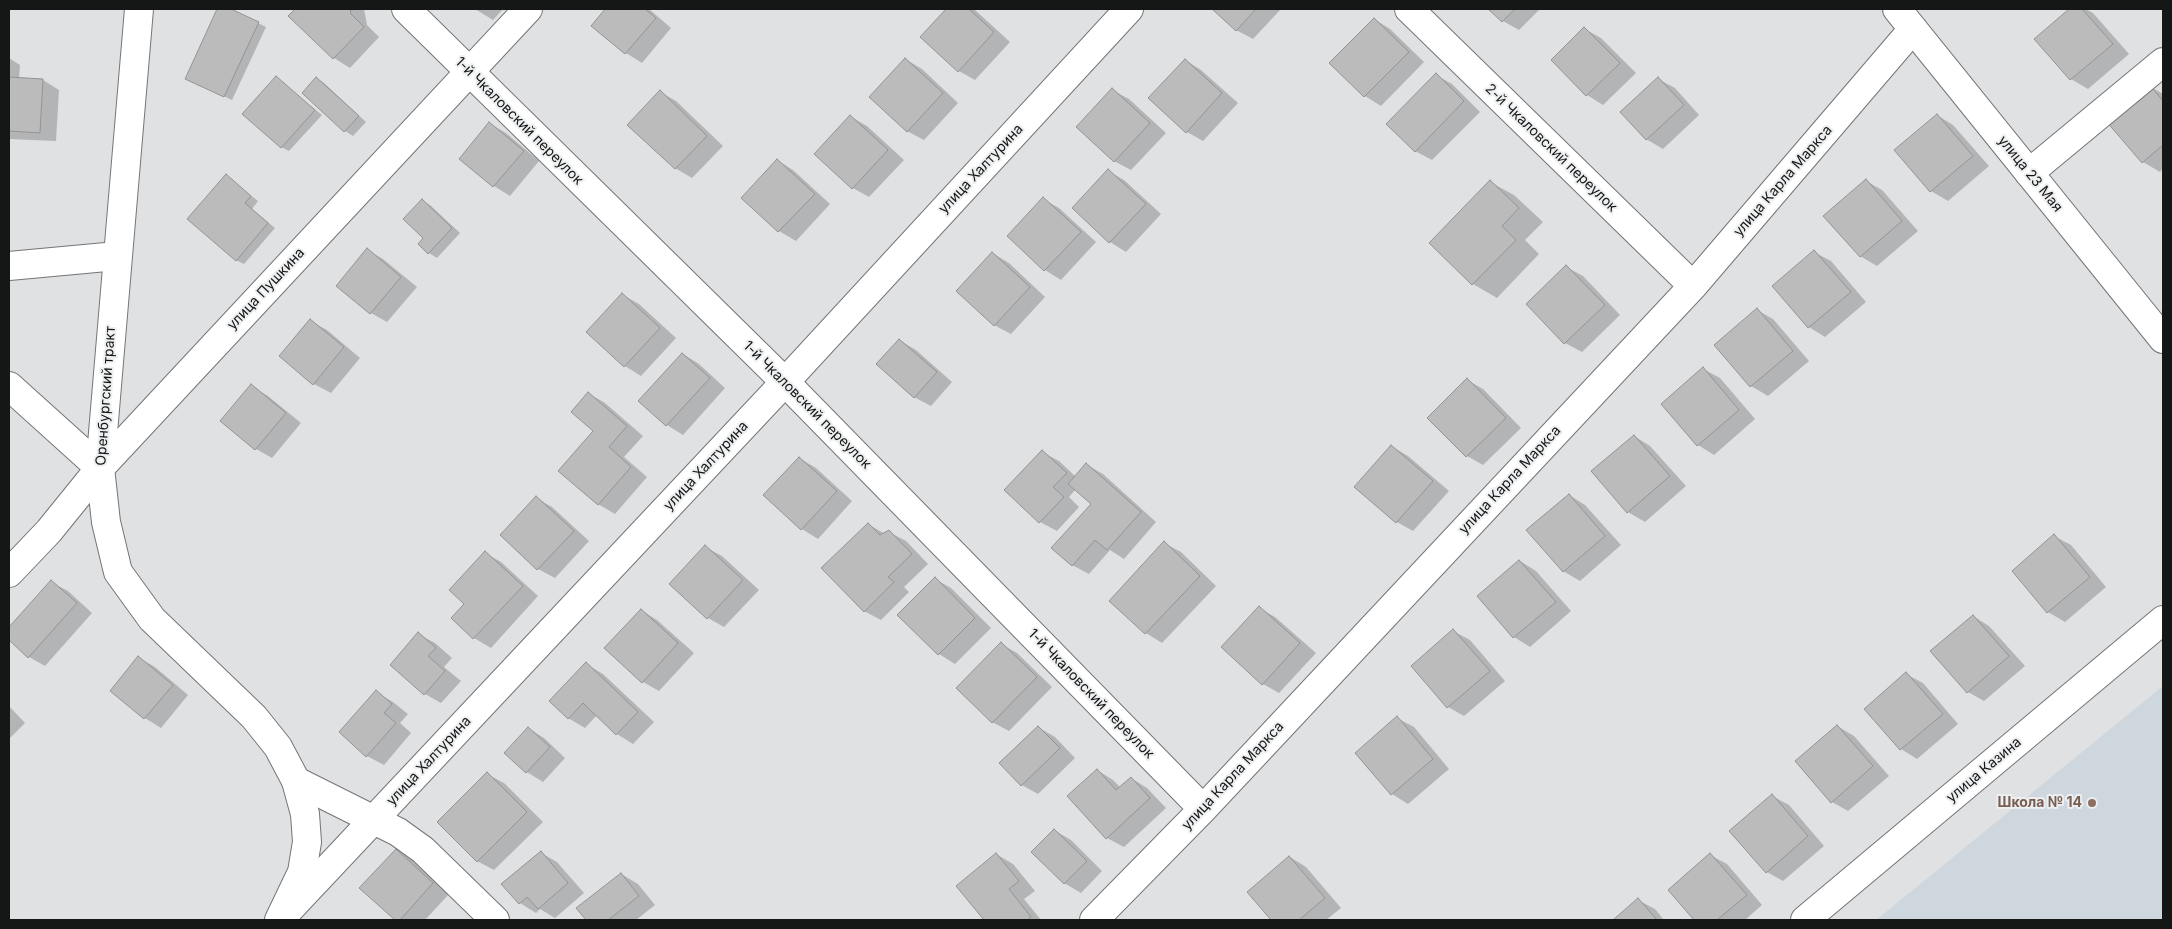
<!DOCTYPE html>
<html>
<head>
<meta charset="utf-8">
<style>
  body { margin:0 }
  #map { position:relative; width:2172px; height:929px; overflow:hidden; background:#e0e1e3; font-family:Inter,sans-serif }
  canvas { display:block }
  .frame { position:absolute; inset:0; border:10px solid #151616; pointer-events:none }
</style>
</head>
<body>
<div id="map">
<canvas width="2172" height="929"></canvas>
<div class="frame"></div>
</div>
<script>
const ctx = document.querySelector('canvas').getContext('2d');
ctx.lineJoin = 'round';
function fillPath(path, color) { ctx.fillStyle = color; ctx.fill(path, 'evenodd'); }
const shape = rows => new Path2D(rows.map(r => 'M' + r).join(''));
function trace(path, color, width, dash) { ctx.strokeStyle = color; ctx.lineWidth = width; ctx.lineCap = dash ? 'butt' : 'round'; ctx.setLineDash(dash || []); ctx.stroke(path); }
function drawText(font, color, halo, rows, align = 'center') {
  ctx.font = font + ' Inter,sans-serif'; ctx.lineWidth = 4; ctx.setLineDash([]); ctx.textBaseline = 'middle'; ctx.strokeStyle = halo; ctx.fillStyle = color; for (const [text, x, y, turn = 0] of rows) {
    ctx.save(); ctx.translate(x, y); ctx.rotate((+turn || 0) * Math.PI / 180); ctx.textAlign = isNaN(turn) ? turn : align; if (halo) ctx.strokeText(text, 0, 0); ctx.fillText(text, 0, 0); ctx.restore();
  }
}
fillPath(shape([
  [2163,686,2163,920,1876,920]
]), '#cfd7de');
fillPath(shape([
  [218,9,228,9,266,27,232,100,186,78],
  [297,9,364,9,367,25,379,37,350,68,334,58,290,16],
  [475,9,503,9,493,20],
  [607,9,649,9,671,28,642,63,626,53,592,26],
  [948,9,974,9,1010,42,975,80,959,71,922,37],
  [1214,9,1281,9,1253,39,1236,30],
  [1490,9,1540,9,1519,30,1503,21],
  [2071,9,2086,9,2093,13,2129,54,2088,89,2071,79,2036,39],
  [1374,19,1390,29,1424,62,1381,106,1365,96,1331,63],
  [1585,29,1601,38,1636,73,1603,105,1587,95,1553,60],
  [9,58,20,65,19,79,43,80,59,90,56,141,9,139],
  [905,59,922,69,958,103,924,140,907,131],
  [1185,60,1201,70,1238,103,1203,141,1187,132],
  [1436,75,1452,84,1480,112,1432,160,1415,151],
  [276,78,322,115,289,151,281,147],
  [316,78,324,83,366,122,353,136,345,131],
  [1658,79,1675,88,1699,115,1663,149,1646,139],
  [2149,86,2163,94,2163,168,2160,172,2143,162,2108,121],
  [1112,90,1129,99,1166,133,1131,170,1114,161],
  [660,92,676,101,723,146,692,178,675,168],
  [1937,115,1953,125,1989,166,1948,201,1931,191,1896,150],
  [851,117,867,126,904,160,869,197,853,188],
  [490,124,506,133,539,161,510,196,494,186],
  [777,160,793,170,830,204,796,241,779,231,743,198],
  [1108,171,1124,180,1161,214,1126,252,1110,242,1073,208],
  [226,176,258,201,252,209,275,228,244,264,236,260],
  [1866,181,1882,190,1918,231,1877,266,1860,256],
  [1490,182,1514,195,1543,222,1525,240,1539,254,1497,298,1473,284,1431,243],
  [1043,199,1059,208,1096,242,1061,280,1045,270,1009,236],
  [422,201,430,205,460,233,437,258,429,253,425,238],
  [367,250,383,259,417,287,387,322,371,313],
  [1814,252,1831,261,1866,302,1825,337,1809,327,1774,286],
  [992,253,1009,263,1045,297,1011,334,994,325],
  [1566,267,1583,276,1620,315,1582,352,1565,343],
  [623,295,639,304,676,338,641,376,625,366,588,332],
  [1757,310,1773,319,1809,361,1768,396,1751,386,1716,345],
  [310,321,327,330,360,358,331,393,314,384,281,356],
  [899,340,916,350,952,382,931,406,914,397],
  [683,354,699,364,725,388,683,435,667,425],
  [1703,369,1720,378,1755,419,1714,455,1698,445],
  [1467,380,1483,389,1521,428,1483,465,1467,456],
  [251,386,268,396,301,423,272,458,256,449],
  [588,393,605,403,643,436,624,457,647,477,615,514,598,504,595,431],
  [1634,436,1650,446,1686,486,1645,522,1628,512,1593,471],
  [1391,446,1408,456,1449,491,1413,531,1397,522],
  [1042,452,1059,461,1076,477,1087,465,1103,474,1156,522,1124,559,1110,550,1089,574,1072,565,1092,504,1076,489,1069,497,1079,507,1057,531,1040,522,1006,490],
  [799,458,816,468,852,501,818,539,802,529,765,495],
  [1569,495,1585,505,1621,545,1580,581,1563,571],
  [536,498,552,507,589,541,555,578,538,569,501,535],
  [868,524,885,534,889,532,906,541,928,564,904,587,909,592,881,620,864,611],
  [2054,536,2071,545,2106,587,2065,622,2048,612,2013,571],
  [1164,543,1181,552,1216,586,1162,643,1146,633,1110,601],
  [705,547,722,556,759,590,724,627,708,618],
  [485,553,501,562,538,596,491,648,474,638,453,618,466,604],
  [1520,561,1536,571,1571,611,1530,647,1514,637],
  [935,579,951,588,991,628,955,664,939,654],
  [51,582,68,591,92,613,45,666,29,657,9,639,9,629],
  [1259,608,1275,617,1316,653,1279,693,1263,684],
  [641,610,657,620,694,653,659,691,643,682],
  [1973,616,1989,626,2025,666,1984,701,1968,692],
  [1453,631,1470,640,1505,681,1464,716,1448,707],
  [418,634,435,643,452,658,444,667,461,681,441,703,425,694,391,665],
  [1001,644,1017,653,1052,687,1009,731,992,722],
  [139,658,155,667,188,695,161,728,145,718,112,691],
  [586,664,603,674,654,722,633,744,617,734,597,715,585,728,568,718],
  [1906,674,1923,683,1958,724,1917,759,1901,749,1865,709],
  [376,692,393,702,408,714,400,723,411,733,384,765,367,756,341,732],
  [9,706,25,723,9,739],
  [1397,718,1414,727,1449,769,1408,804,1392,794],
  [1837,726,1854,736,1889,776,1848,811,1832,802],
  [1038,727,1055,737,1075,758,1038,794,1022,785],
  [528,728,544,738,565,758,543,782,527,772,506,753],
  [1097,770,1113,780,1121,788,1131,778,1147,788,1166,808,1124,847,1107,838],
  [487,774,504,783,543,822,494,870,477,861],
  [1772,796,1789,805,1824,846,1783,881,1767,872],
  [1054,830,1071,840,1102,871,1081,893,1064,883],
  [396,850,412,860,449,894,425,920,396,920,361,888],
  [541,853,557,862,584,893,555,918,540,909,536,913,520,903],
  [996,854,1013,864,1035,891,1024,899,1041,920,985,920,957,886],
  [1710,855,1727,864,1762,905,1745,920,1696,920,1670,890],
  [1290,857,1306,867,1341,908,1326,920,1273,920,1249,892],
  [621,874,638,884,655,905,636,920,587,920,578,908],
  [1638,900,1655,909,1664,920,1615,920]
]), '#0003');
const building = shape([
  [217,9,231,9,259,22,224,97,185,79,217,9],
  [295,9,350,9,351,14,364,27,333,59,288,16,295,9],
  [605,9,645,9,656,18,625,54,591,26,605,9],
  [946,9,969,9,994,32,958,72,920,37,946,9],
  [1212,9,1256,9,1236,31,1212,9],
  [1488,9,1515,9,1502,22,1488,9],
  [2069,9,2082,9,2113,44,2070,80,2034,39,2069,9],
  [1374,18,1409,52,1364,97,1329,63,1374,18],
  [1584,27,1620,63,1586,96,1551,60,1584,27],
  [905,58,943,93,907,132,869,97,905,58],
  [1185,59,1222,93,1186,133,1148,98,1185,59],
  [1436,73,1464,101,1415,152,1386,124,1436,73],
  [276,76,315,110,281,148,242,114,276,76],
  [9,77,43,79,40,133,9,131,9,77],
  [316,77,359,116,344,132,302,93,316,77],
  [1658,77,1684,105,1646,140,1620,112,1658,77],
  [2149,84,2163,101,2163,145,2142,163,2106,121,2149,84],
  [1112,88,1150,123,1114,162,1076,127,1112,88],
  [660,90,707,136,675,169,627,125,660,90],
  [1937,114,1973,156,1930,192,1894,150,1937,114],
  [850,115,888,150,852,189,814,154,850,115],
  [489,122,524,151,493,187,459,159,489,122],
  [777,159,815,194,778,232,741,198,777,159],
  [1108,169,1146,204,1109,243,1072,208,1108,169],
  [226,174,251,196,245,203,268,223,236,261,187,219,226,174],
  [1866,179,1902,221,1860,257,1823,216,1866,179],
  [1490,180,1519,208,1502,226,1516,240,1472,285,1429,243,1490,180],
  [1043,197,1081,232,1044,271,1007,236,1043,197],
  [422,199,452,228,428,254,418,244,423,238,403,219,422,199],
  [367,248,401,277,370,314,336,286,367,248],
  [1814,250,1851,292,1808,328,1772,286,1814,250],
  [992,252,1030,287,994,326,956,291,992,252],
  [1566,265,1605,305,1564,344,1526,304,1566,265],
  [622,293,660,328,624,367,586,332,622,293],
  [1757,308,1793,351,1750,387,1714,345,1757,308],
  [310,319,344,347,313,385,279,356,310,319],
  [899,339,937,372,914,398,876,364,899,339],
  [682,353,710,378,666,426,638,401,682,353],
  [1703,367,1739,410,1697,446,1661,404,1703,367],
  [1467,378,1506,418,1466,457,1427,418,1467,378],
  [251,384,286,413,255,450,220,421,251,384],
  [588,392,627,426,609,447,631,467,598,505,558,471,593,431,571,412,588,392],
  [1634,435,1670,476,1627,513,1591,471,1634,435],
  [1391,445,1433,481,1396,523,1354,487,1391,445],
  [1042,450,1067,473,1053,487,1064,497,1039,523,1004,490,1042,450],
  [799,457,837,491,801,530,763,495,799,457],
  [1086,463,1141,512,1107,550,1095,540,1072,566,1051,548,1091,504,1068,484,1086,463],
  [1569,494,1605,536,1563,572,1526,530,1569,494],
  [536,496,574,531,537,570,500,535,536,496],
  [868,523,880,535,889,530,912,554,888,577,894,582,864,612,821,568,868,523],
  [2054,534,2090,577,2047,613,2012,571,2054,534],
  [1164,541,1200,576,1145,634,1109,601,1164,541],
  [705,545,743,580,707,619,669,584,705,545],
  [485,551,523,586,473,639,451,618,464,604,449,590,485,551],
  [1519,560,1556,602,1513,638,1477,596,1519,560],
  [935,577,975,618,938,655,897,615,935,577],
  [51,580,77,603,28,658,9,640,9,627,51,580],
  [1259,606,1300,643,1262,685,1221,647,1259,606],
  [641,609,678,643,642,683,604,648,641,609],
  [1973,615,2009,656,1967,693,1930,651,1973,615],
  [1453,629,1490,671,1447,708,1411,666,1453,629],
  [418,632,436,648,428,656,445,671,424,695,390,665,418,632],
  [1001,642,1037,677,992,723,956,688,1001,642],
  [138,656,173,685,144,719,110,691,138,656],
  [586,662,638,712,616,735,583,703,568,719,549,701,586,662],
  [1906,672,1943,714,1900,750,1864,709,1906,672],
  [376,690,392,704,384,713,396,723,366,757,339,732,376,690],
  [1397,716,1433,759,1391,795,1355,753,1397,716],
  [1837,725,1873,766,1831,803,1795,761,1837,725],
  [1038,726,1060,748,1021,786,999,763,1038,726],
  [528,727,550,747,526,773,504,753,528,727],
  [1097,769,1116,790,1131,777,1150,798,1106,839,1067,796,1097,769],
  [487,772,527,812,477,862,437,822,487,772],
  [1772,794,1808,836,1766,873,1729,831,1772,794],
  [1054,829,1087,861,1064,884,1031,852,1054,829],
  [396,849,433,883,400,920,395,920,359,888,396,849],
  [541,851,568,883,538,909,527,897,519,904,501,884,541,851],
  [996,853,1019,881,1009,889,1031,917,1027,920,984,920,956,886,996,853],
  [1710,853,1747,895,1717,920,1694,920,1668,890,1710,853],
  [1289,856,1325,898,1299,920,1271,920,1247,892,1289,856],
  [621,873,639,896,608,920,586,920,576,908,621,873],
  [1638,898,1657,920,1613,920,1638,898]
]);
fillPath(building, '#bcbbbc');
trace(building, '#949394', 1);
const minor = shape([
  [406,9,785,382,1203,809],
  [1409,9,1693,286],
  [2029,173,2163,62],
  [9,266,117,256],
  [9,386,100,468],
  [9,573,49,531,100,468,528,9],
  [296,781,398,832,423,850,495,920],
  [284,915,785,382,1129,9],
  [1094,920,1203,809,1693,286,1913,29],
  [1805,920,2163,620]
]);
const major = shape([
  [139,9,100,468,106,522,118,572,152,619,254,717,278,747,296,781,305,814,307,842,302,872,279,920],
  [1897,9,2163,339]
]);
trace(minor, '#747577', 30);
trace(major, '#747577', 30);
trace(minor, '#fff', 28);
trace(major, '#fff', 28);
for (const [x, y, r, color] of [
  [2092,803,5,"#8d6e63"]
]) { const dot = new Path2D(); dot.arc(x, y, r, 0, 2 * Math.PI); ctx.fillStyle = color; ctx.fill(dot); trace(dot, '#edeff0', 2); }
drawText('14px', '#151616', '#edeff0', [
  ["1-й Чкаловский переулок",519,121,45],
  ["2-й Чкаловский переулок",1551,148,44],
  ["улица Халтурина",981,169,-47],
  ["улица 23 Мая",2030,174,51],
  ["улица Карла Маркса",1783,181,-49],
  ["улица Пушкина",266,289,-47],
  ["Оренбургский тракт",106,396,-86],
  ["1-й Чкаловский переулок",807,405,45],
  ["улица Халтурина",706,466,-47],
  ["улица Карла Маркса",1510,480,-47],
  ["1-й Чкаловский переулок",1091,694,46],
  ["улица Халтурина",429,761,-47],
  ["улица Казина",1984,770,-40],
  ["улица Карла Маркса",1233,776,-47]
]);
drawText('bold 14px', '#785e54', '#edeff0', [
  ["Школа № 14",2082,803]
], 'right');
</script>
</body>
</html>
